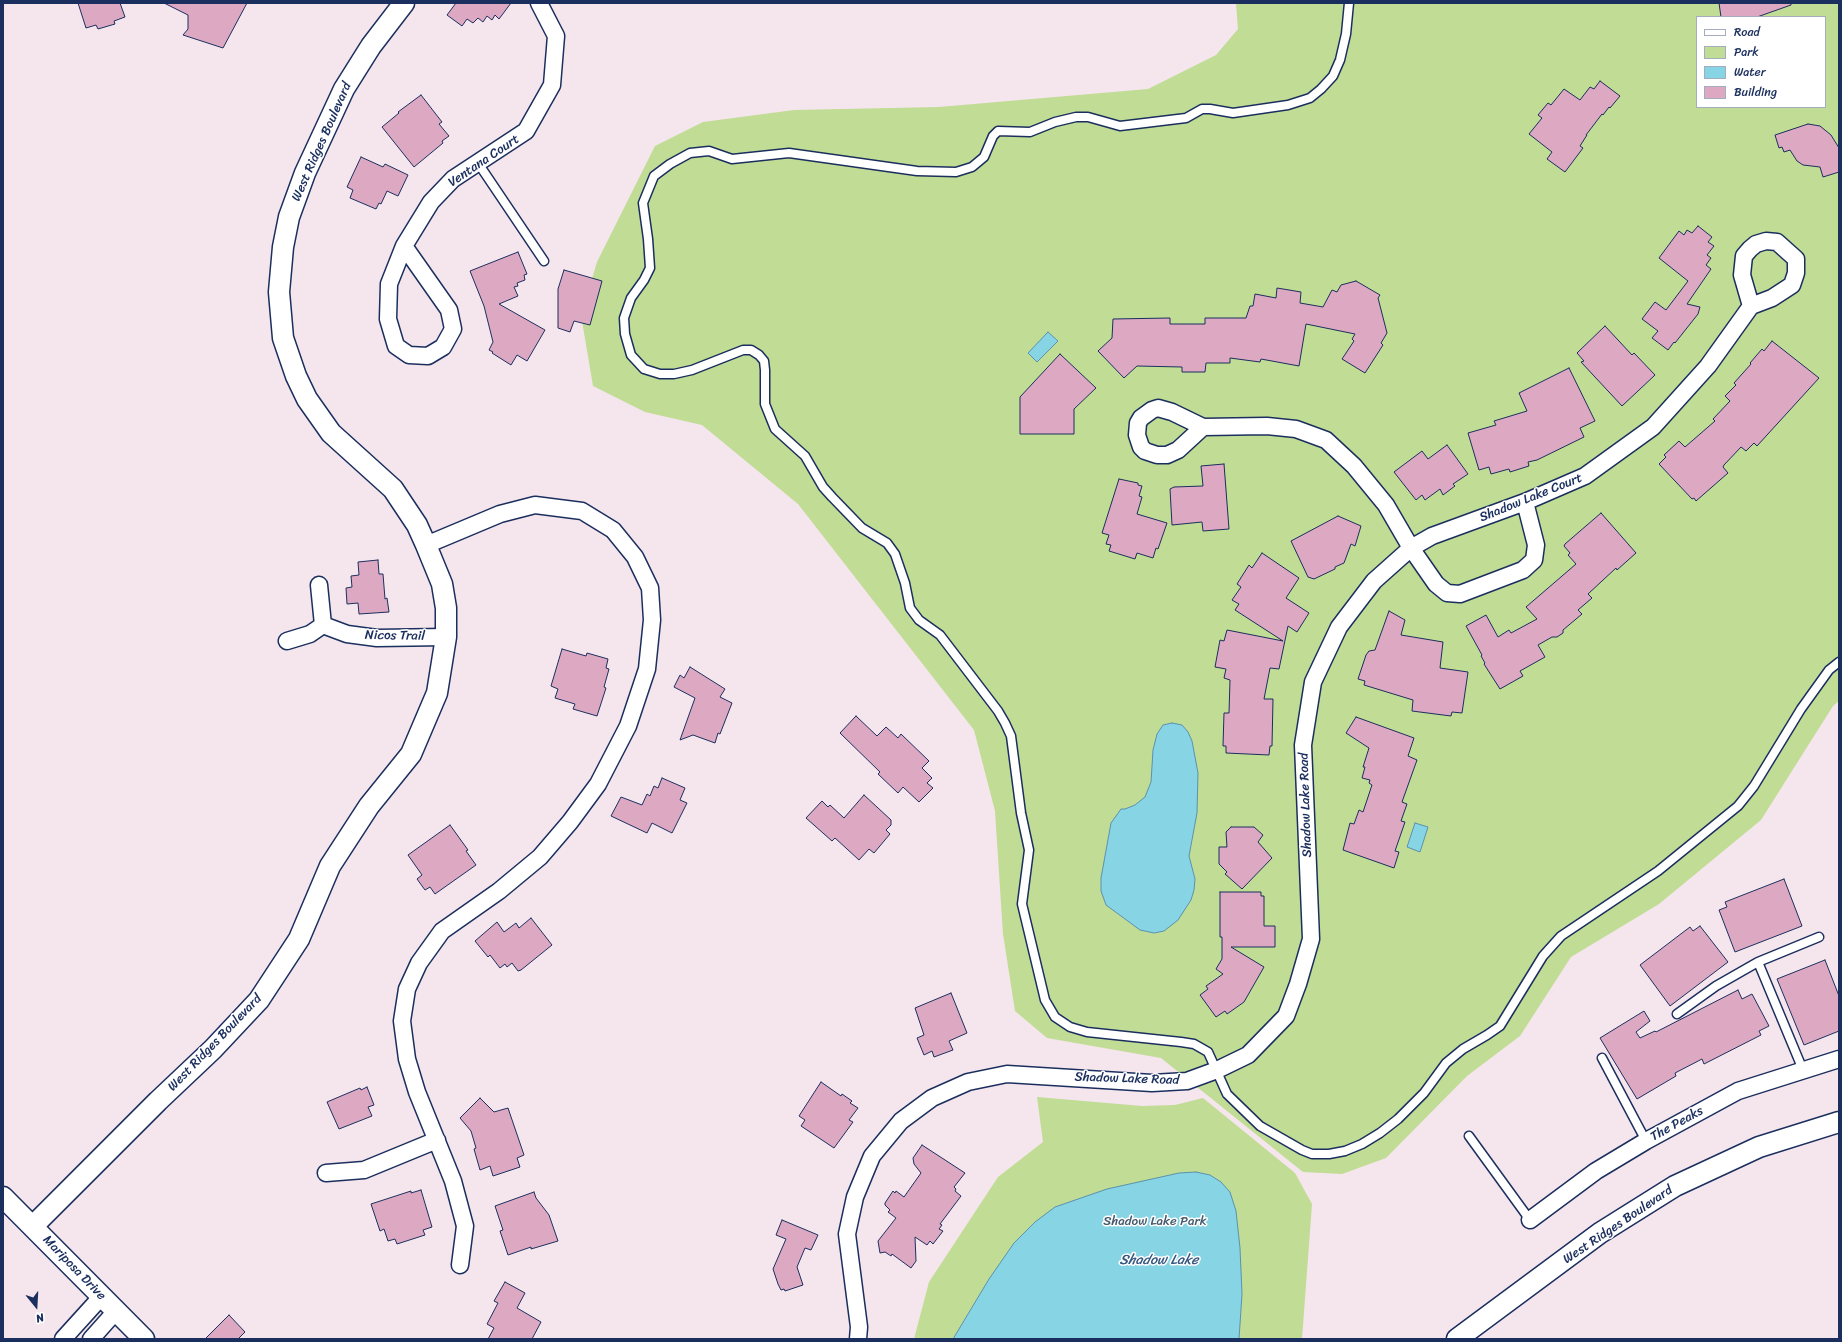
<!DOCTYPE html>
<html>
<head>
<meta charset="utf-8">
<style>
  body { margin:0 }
  #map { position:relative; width:1842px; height:1342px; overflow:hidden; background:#f5e5ed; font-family:Sriracha,sans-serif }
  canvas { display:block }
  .frame { position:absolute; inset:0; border:4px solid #1b2f5e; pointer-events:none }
  .legend { position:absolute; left:1696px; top:16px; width:130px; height:92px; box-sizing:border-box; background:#fff; border:1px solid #a4acbf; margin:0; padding:5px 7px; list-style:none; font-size:12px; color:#1b2f5e }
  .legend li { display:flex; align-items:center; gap:8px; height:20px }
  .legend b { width:20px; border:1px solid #a4acbf }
  .north { position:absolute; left:16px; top:1286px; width:40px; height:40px; -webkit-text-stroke:3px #fff; paint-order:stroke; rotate:162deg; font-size:11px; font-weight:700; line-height:16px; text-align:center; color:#1b2f5e }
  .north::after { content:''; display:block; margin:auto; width:14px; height:18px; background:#1b2f5e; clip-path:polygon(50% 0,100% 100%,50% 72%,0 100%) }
</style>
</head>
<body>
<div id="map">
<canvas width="1842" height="1342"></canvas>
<div class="frame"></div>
<ul class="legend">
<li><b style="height:5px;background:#fff"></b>Road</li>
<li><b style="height:11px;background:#c1dc94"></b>Park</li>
<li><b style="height:11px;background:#86d4e4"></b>Water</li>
<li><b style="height:11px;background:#dda9c2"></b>Building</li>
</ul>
<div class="north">N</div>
</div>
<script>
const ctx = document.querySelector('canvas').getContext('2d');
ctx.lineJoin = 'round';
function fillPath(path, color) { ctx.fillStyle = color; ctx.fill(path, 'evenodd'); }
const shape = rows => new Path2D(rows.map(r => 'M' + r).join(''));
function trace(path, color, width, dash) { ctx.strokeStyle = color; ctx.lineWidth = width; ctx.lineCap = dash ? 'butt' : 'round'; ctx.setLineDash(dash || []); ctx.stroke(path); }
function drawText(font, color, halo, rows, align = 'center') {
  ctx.font = font + ' Sriracha,sans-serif'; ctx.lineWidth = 3; ctx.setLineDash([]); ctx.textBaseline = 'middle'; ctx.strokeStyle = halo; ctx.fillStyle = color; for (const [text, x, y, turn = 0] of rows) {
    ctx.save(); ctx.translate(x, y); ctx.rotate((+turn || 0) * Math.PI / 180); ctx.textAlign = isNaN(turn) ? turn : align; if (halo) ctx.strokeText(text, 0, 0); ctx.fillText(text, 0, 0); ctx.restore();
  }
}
fillPath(shape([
  [1236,3,1839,3,1839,701,1833,706,1761,820,1659,904,1571,957,1520,1036,1467,1076,1386,1158,1342,1174,1303,1172,1161,1058,1047,1038,1015,1011,1003,934,995,811,974,730,798,504,702,425,645,412,593,386,581,315,597,262,655,146,703,122,794,110,939,107,1148,89,1216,55,1238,29],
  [1697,17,1825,17,1825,107,1697,107],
  [1037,1097,1142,1106,1175,1105,1203,1098,1295,1173,1312,1204,1302,1339,914,1339,929,1282,998,1177,1043,1142]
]), '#c1dc94');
const water = shape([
  [1048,332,1058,341,1037,362,1028,353,1048,332],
  [1172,723,1182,725,1188,732,1192,741,1198,773,1197,813,1189,856,1195,879,1194,890,1191,900,1178,920,1164,931,1154,933,1140,930,1106,905,1101,891,1101,878,1111,823,1121,809,1125,809,1135,805,1145,797,1151,782,1153,750,1157,734,1163,725,1172,723],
  [1415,823,1428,827,1420,852,1407,847,1415,823],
  [1196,1172,1210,1175,1221,1182,1230,1192,1236,1211,1240,1248,1242,1294,1239,1339,953,1339,989,1279,1014,1243,1035,1222,1055,1207,1107,1189,1179,1173,1196,1172]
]);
fillPath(water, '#86d4e4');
trace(water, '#5b92ae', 1);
const building = shape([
  [78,3,120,3,125,17,114,21,115,24,98,29,96,25,86,28,78,3],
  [164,3,247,3,223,48,183,35,188,29,188,15,164,3],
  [456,3,511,3,499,19,495,15,492,20,487,16,483,22,478,18,473,23,467,19,462,26,447,15,456,3],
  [1719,3,1791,3,1791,5,1757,17,1721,17,1719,3],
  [1600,81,1620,96,1610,108,1609,107,1603,115,1602,114,1586,135,1587,135,1580,146,1583,148,1565,172,1547,159,1552,152,1529,134,1542,118,1538,115,1548,103,1551,105,1564,89,1580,100,1590,87,1594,89,1600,81],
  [421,95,442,122,439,124,449,136,442,141,443,143,414,167,382,127,399,113,398,112,421,95],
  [1808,124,1820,126,1831,135,1839,148,1839,172,1823,177,1820,167,1803,165,1797,161,1790,150,1784,152,1782,147,1779,148,1775,135,1808,124],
  [361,157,383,167,385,164,408,175,398,196,387,191,381,204,379,203,376,209,350,198,353,190,347,187,361,157],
  [1698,226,1712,237,1708,242,1714,246,1707,255,1711,258,1706,265,1711,269,1687,304,1700,307,1698,314,1675,343,1674,342,1668,350,1652,338,1658,331,1642,319,1655,302,1666,310,1688,281,1659,258,1679,231,1684,235,1687,230,1692,233,1698,226],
  [518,252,527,274,524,275,525,280,517,283,518,286,514,287,518,296,499,304,545,330,527,361,517,355,511,365,492,353,493,352,489,350,493,342,484,306,470,271,518,252],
  [564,270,602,281,590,325,574,321,570,332,558,328,558,289,564,270],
  [1356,281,1380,295,1378,298,1387,333,1381,343,1383,345,1365,373,1342,359,1354,341,1352,339,1355,334,1306,324,1299,366,1261,359,1260,362,1230,358,1230,363,1206,363,1205,372,1182,372,1182,367,1137,366,1124,378,1098,351,1112,338,1113,319,1170,318,1170,324,1205,324,1205,318,1246,318,1250,306,1253,306,1255,294,1276,298,1277,288,1301,292,1300,303,1323,307,1332,290,1337,292,1341,285,1356,281],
  [1605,326,1632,355,1634,353,1655,375,1622,406,1581,362,1584,361,1577,353,1605,326],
  [1772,341,1819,378,1757,446,1754,443,1746,451,1741,447,1724,465,1723,467,1728,473,1696,501,1694,498,1692,499,1659,464,1666,457,1664,455,1679,441,1685,447,1715,421,1713,419,1730,401,1725,396,1736,385,1734,383,1751,364,1750,363,1762,349,1764,351,1772,341],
  [1060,354,1096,388,1074,409,1074,434,1020,434,1020,397,1060,354],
  [1569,368,1595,421,1580,428,1584,437,1537,460,1528,462,1529,466,1510,472,1509,469,1491,474,1489,467,1479,470,1468,433,1496,425,1494,421,1527,411,1519,393,1569,368],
  [1447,445,1468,474,1453,484,1455,486,1443,495,1440,489,1425,500,1422,495,1416,500,1394,472,1422,451,1428,459,1447,445],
  [1224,464,1229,529,1203,531,1202,522,1172,525,1170,489,1174,487,1203,486,1201,466,1224,464],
  [1119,479,1138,483,1138,485,1142,486,1139,496,1142,497,1137,514,1167,523,1158,549,1156,548,1153,558,1137,553,1135,559,1109,551,1111,545,1106,544,1109,535,1102,533,1119,479],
  [1601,513,1636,553,1617,570,1616,568,1588,594,1592,598,1578,610,1582,614,1563,630,1563,633,1557,637,1552,637,1538,645,1545,657,1520,671,1523,676,1500,689,1484,664,1485,663,1481,656,1482,655,1466,626,1486,615,1498,637,1509,630,1511,633,1537,619,1526,607,1576,564,1568,555,1570,553,1564,546,1565,544,1601,513],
  [1338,516,1361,526,1355,546,1351,544,1344,563,1335,567,1335,569,1314,579,1308,577,1291,541,1338,516],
  [1262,553,1299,578,1286,598,1309,613,1297,632,1288,626,1279,669,1270,668,1264,699,1273,699,1272,746,1270,746,1269,755,1226,753,1226,746,1223,746,1224,713,1229,713,1230,680,1224,678,1226,669,1215,667,1220,640,1224,641,1227,630,1283,641,1235,610,1239,604,1232,600,1241,587,1237,584,1249,565,1252,568,1262,553],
  [378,560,379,574,383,574,385,599,387,598,389,612,359,614,358,603,347,604,346,588,352,587,351,576,359,575,358,562,378,560],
  [1389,611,1405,620,1401,635,1443,642,1440,668,1468,672,1462,713,1452,712,1451,716,1412,711,1413,700,1364,685,1365,681,1358,679,1366,655,1369,651,1375,650,1389,611],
  [562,649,586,656,587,653,608,659,606,668,609,669,604,687,606,688,597,716,573,709,575,704,555,698,558,689,551,686,562,649],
  [690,667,725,689,720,697,732,703,720,734,718,733,715,743,693,735,680,740,695,698,674,687,680,675,684,678,690,667],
  [856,716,877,736,886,727,898,738,901,734,929,761,922,768,932,778,927,783,933,788,919,802,903,787,898,793,878,774,880,772,840,733,856,716],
  [1356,717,1414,738,1408,756,1417,760,1402,802,1407,804,1401,821,1405,822,1395,851,1399,852,1394,868,1343,850,1350,823,1354,824,1359,810,1363,812,1372,785,1369,783,1370,780,1362,778,1365,767,1363,767,1369,748,1346,733,1356,717],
  [662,778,685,788,680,800,687,803,672,833,652,823,647,833,611,816,621,797,642,805,647,794,650,796,654,786,658,788,662,778],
  [864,795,891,820,891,825,886,830,890,834,874,853,869,849,859,860,835,838,832,841,806,818,822,801,828,807,830,805,844,818,864,795],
  [450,825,468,850,466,851,476,865,435,894,430,887,425,890,417,879,422,875,408,855,450,825],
  [1231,827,1254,827,1263,835,1258,842,1272,858,1242,889,1225,874,1227,872,1219,864,1219,847,1227,847,1226,832,1231,827],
  [1784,879,1802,926,1735,952,1719,910,1727,907,1725,902,1784,879],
  [1220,892,1261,892,1261,896,1264,896,1264,926,1275,926,1275,947,1231,947,1264,967,1244,1002,1227,1014,1225,1011,1216,1017,1200,995,1208,989,1206,986,1223,974,1216,969,1222,959,1222,937,1220,937,1220,892],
  [531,918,552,945,521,970,518,971,512,963,507,967,505,964,500,968,490,955,488,957,475,941,497,922,504,932,516,923,519,928,531,918],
  [1700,926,1728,962,1670,1006,1640,965,1690,927,1693,931,1700,926],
  [1825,960,1839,996,1839,1031,1804,1045,1777,979,1825,960],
  [1738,990,1742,999,1752,994,1769,1026,1759,1031,1761,1035,1704,1064,1702,1059,1675,1073,1676,1076,1637,1099,1600,1038,1644,1011,1650,1021,1636,1032,1640,1038,1655,1031,1656,1032,1738,990],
  [951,993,967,1033,949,1041,953,1050,934,1057,932,1051,924,1055,917,1038,924,1035,915,1008,951,993],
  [821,1082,841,1096,842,1094,852,1101,850,1103,858,1108,849,1120,853,1122,834,1148,801,1126,805,1120,799,1116,821,1082],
  [367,1087,374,1105,368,1107,372,1116,339,1129,327,1102,360,1088,361,1090,367,1087],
  [480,1098,494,1112,508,1108,524,1155,517,1158,520,1167,493,1176,490,1166,480,1170,474,1149,476,1148,471,1131,460,1118,480,1098],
  [922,1145,965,1173,954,1187,956,1189,955,1191,961,1196,940,1224,942,1225,939,1229,943,1231,933,1244,930,1241,927,1245,915,1237,916,1261,911,1268,892,1254,891,1256,885,1252,880,1253,878,1241,896,1218,888,1212,890,1210,885,1205,885,1203,893,1191,895,1193,896,1191,904,1197,921,1173,914,1164,913,1158,922,1145],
  [421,1190,432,1227,423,1230,425,1235,397,1244,395,1239,388,1241,384,1229,380,1231,371,1204,411,1191,411,1193,421,1190],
  [534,1192,536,1198,549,1215,558,1241,531,1249,531,1247,508,1255,500,1231,503,1230,495,1206,534,1192],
  [782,1220,818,1235,811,1250,805,1248,797,1267,803,1285,785,1291,784,1289,781,1290,778,1284,773,1269,786,1239,776,1235,782,1220],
  [505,1282,525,1293,517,1308,541,1322,532,1339,488,1339,494,1328,487,1324,498,1303,494,1301,505,1282],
  [229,1315,245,1332,238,1339,205,1339,229,1315]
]);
fillPath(building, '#dda9c2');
trace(building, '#1b2f5e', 1);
const service = shape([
  [1349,3,1346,34,1340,60,1333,76,1321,89,1310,98,1288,105,1233,113,1210,109,1202,109,1186,118,1120,126,1088,117,1076,117,1055,122,1030,132,998,131,993,136,984,157,972,167,956,172,917,171,789,153,732,159,709,151,690,153,670,164,654,176,643,203,648,239,650,268,644,280,631,298,624,318,625,334,631,355,644,369,660,374,674,374,692,370,743,350,751,350,759,355,764,361,765,370,765,404,775,429,805,456,823,487,832,497,862,528,887,543,895,554,905,583,910,608,919,620,940,635,998,711,1005,723,1011,736,1021,813,1029,850,1022,904,1045,1000,1055,1017,1070,1027,1087,1032,1181,1042,1194,1044,1208,1052,1227,1094,1260,1126,1302,1150,1312,1154,1329,1154,1345,1151,1362,1144,1380,1133,1398,1119,1424,1093,1446,1063,1463,1049,1487,1035,1500,1026,1543,956,1561,936,1658,871,1738,806,1754,786,1801,709,1829,670,1839,662],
  [478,163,544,261],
  [1758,962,1819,937],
  [1677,1014,1716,986,1758,962,1803,1070],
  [1602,1058,1646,1141],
  [1469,1136,1530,1220]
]);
const minor = shape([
  [404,246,449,310,453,329,443,347,428,356,409,355,396,346,388,319,389,284,404,246,431,202,453,179,526,131,552,85,556,36,539,3],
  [1203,427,1178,450,1167,455,1157,455,1145,451,1141,447,1137,435,1138,423,1141,418,1152,410,1158,408,1172,412,1203,427,1267,426,1296,429,1326,440,1354,466,1386,505,1411,548,1436,584,1447,593,1460,594,1523,570,1534,560,1536,545,1525,502],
  [426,545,500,514,535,505,582,511,613,530,635,557,650,588,652,620,647,669,628,726,598,784,570,822,540,857,499,891,442,931,419,963,407,989,402,1021,407,1059,417,1092,453,1181,465,1226,460,1265],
  [319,585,323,625],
  [287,641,310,634,323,625,347,634,377,638,446,637],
  [326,1173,364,1170,437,1140],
  [1530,1220,1596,1171,1646,1141,1738,1091,1839,1059],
  [63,1339,102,1296],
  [91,1339,116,1311],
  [858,1339,859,1327,847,1234,855,1197,872,1156,901,1121,932,1098,968,1082,1007,1074,1152,1083,1187,1081,1217,1070,1248,1055,1286,1016,1298,984,1311,939,1303,745,1313,682,1339,627,1374,581,1411,548,1432,536,1525,502,1585,476,1653,427,1708,366,1751,306,1772,298,1792,285,1796,273,1796,259,1777,242,1766,241,1756,244,1750,249,1744,256,1742,275,1751,306]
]);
const tertiary = shape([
  [3,1197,144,1339],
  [33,1226,158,1101,213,1049,259,1000,299,939,330,866,369,806,411,754,437,693,446,637,446,608,442,584,426,545,417,525,393,489,331,433,307,399,296,376,283,338,279,292,283,247,289,217,305,173,344,89,371,46,404,3],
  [1457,1339,1600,1233,1675,1186,1759,1147,1839,1122]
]);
trace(service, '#1b2f5e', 11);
trace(minor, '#1b2f5e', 19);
trace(tertiary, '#1b2f5e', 23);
trace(service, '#fff', 8);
trace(minor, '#fff', 16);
trace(tertiary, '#fff', 20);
drawText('13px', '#1b2f5e', '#fff', [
  ["West Ridges Boulevard",322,142,-66],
  ["Ventana Court",484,161,-34],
  ["Shadow Lake Court",1531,498,-22],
  ["Nicos Trail",395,636,1],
  ["Shadow Lake Road",1306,805,-92],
  ["West Ridges Boulevard",215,1043,-46],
  ["Shadow Lake Road",1127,1079,2],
  ["The Peaks",1677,1124,-29],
  ["West Ridges Boulevard",1618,1225,-34],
  ["Mariposa Drive",74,1268,46]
]);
drawText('13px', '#445a6c', '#fff', [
  ["Shadow Lake Park",1155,1222]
]);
drawText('italic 14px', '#365880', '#fff', [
  ["Shadow Lake",1159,1260]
]);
</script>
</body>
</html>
